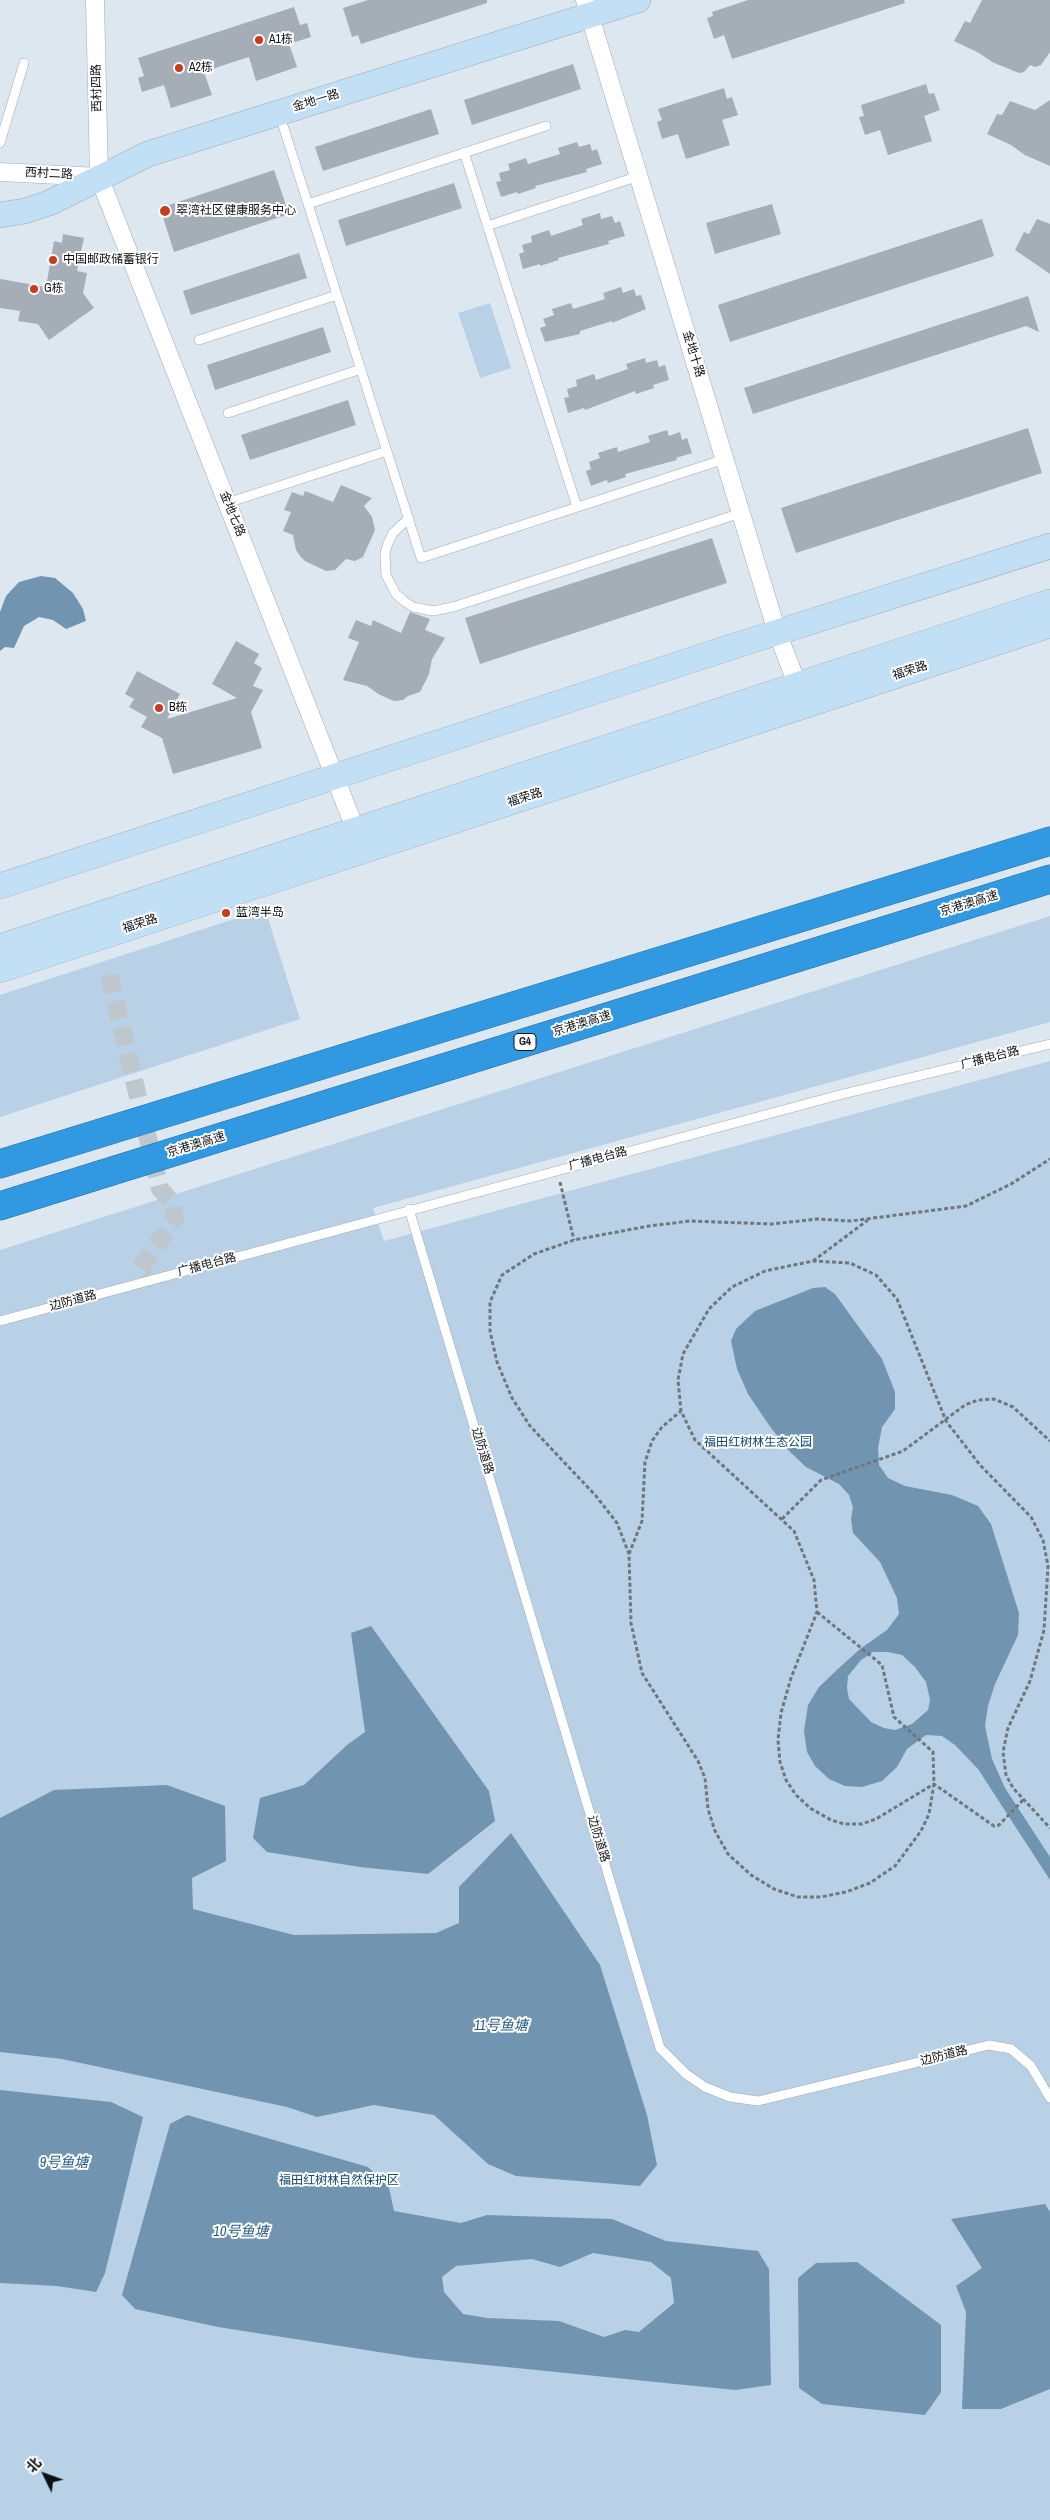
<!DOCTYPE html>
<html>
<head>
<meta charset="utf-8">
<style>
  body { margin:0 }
  #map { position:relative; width:1050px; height:2520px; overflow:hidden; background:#dde7ef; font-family:"Archivo Narrow","Noto Sans SC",sans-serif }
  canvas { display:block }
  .north { position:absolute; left:20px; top:2450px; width:50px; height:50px; -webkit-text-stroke:4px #fff; paint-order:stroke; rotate:312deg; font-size:14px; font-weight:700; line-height:20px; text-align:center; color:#0e1114 }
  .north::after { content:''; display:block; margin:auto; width:18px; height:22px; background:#0e1114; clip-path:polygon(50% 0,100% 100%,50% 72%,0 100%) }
</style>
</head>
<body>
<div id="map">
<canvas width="1050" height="2520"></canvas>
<div class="north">北</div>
</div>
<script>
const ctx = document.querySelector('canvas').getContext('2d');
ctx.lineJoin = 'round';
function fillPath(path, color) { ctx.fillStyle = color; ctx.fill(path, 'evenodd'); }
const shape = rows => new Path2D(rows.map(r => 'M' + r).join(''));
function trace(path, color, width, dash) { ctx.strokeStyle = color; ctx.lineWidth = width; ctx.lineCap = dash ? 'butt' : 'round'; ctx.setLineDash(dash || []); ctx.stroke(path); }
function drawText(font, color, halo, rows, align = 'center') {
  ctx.font = font + ' "Archivo Narrow","Noto Sans SC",sans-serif'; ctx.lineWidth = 4; ctx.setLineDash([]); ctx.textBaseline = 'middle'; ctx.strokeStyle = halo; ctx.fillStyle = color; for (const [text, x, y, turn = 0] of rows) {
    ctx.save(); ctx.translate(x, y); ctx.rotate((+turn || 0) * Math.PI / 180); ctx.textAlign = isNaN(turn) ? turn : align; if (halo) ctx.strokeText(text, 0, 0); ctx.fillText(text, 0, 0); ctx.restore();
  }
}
fillPath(shape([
  [490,303,511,368,480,378,458,313],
  [265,909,300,1019,0,1117,0,995],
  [1050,916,1050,1022,373,1208,384,1241,1050,1061,1050,2520,0,2520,0,1250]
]), '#b8d1e6');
fillPath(shape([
  [41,576,55,578,73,593,83,609,86,621,66,629,53,620,39,617,24,626,14,648,5,647,0,651,0,612,6,596,19,582],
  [825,1287,835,1294,882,1359,895,1392,895,1409,882,1427,878,1448,879,1465,888,1478,905,1486,952,1495,978,1506,991,1524,1019,1613,1018,1635,995,1684,988,1706,985,1726,992,1759,1005,1788,1050,1857,1050,1880,978,1769,955,1745,942,1736,926,1735,907,1749,897,1767,882,1781,862,1787,845,1786,829,1779,815,1766,807,1752,804,1731,808,1705,819,1687,840,1667,860,1649,887,1630,899,1614,897,1598,880,1562,853,1533,851,1519,853,1507,849,1495,839,1484,806,1467,787,1449,769,1425,748,1394,737,1369,731,1341,736,1329,755,1311,813,1288],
  [873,1652,888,1652,902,1655,915,1667,926,1682,930,1700,928,1710,912,1724,895,1730,884,1728,871,1722,849,1699,847,1688,848,1676,861,1660],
  [371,1626,489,1791,495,1821,428,1874,360,1867,267,1852,253,1838,260,1798,304,1785,347,1745,365,1732,351,1633],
  [167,1785,225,1806,226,1861,192,1878,193,1909,294,1935,436,1933,459,1923,459,1887,511,1833,600,1965,647,2115,657,2165,640,2186,516,2176,488,2164,434,2115,374,2105,317,2117,287,2107,62,2059,0,2052,0,1818,54,1790],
  [0,2090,111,2102,143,2117,105,2273,96,2292,57,2286,0,2283],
  [187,2115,368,2167,389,2188,394,2211,461,2223,487,2215,612,2219,666,2241,758,2251,769,2269,771,2385,735,2390,417,2358,218,2327,135,2309,122,2295,170,2124],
  [593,2253,651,2262,671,2278,674,2303,639,2332,625,2330,604,2337,559,2321,487,2318,463,2314,444,2292,442,2277,456,2266,532,2259,560,2267],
  [1045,2204,1050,2212,1050,2389,1001,2409,962,2409,966,2312,956,2286,982,2268,951,2219],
  [857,2262,941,2325,941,2392,925,2415,822,2404,799,2388,798,2278,816,2263]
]), '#7194b1');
fillPath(shape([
  [368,0,487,0,487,3,361,44,358,35,352,37,343,8],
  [748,0,904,0,905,3,732,59,724,35,714,39,707,18,713,16,712,12],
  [982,0,1050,0,1050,52,1041,65,1035,67,1030,65,1024,72,1019,73,992,62,979,53,954,41,965,21,970,23],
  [294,7,300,25,307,23,311,37,289,44,297,67,256,81,249,57,227,64,204,72,212,95,171,108,164,85,142,92,138,78,144,76,138,58],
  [573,64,581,89,472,125,464,100],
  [926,84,929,94,934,93,940,110,924,116,932,141,888,155,880,130,865,135,859,117,864,116,861,105],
  [724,88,727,99,732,97,738,115,722,120,730,145,686,159,678,134,662,139,657,122,662,120,658,109],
  [1050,100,1050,166,1025,155,1011,145,987,134,997,114,1002,115,1010,101,1035,110],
  [431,109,439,134,323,171,315,147],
  [577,142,579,147,590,144,592,151,597,149,602,164,586,169,587,172,535,186,536,188,518,194,517,192,501,197,496,182,501,181,499,173,510,170,508,164,526,158,528,164,560,154,558,148],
  [274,170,289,214,174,252,160,208],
  [454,183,462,208,346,246,338,220],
  [772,204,781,234,715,254,706,223],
  [600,213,601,219,612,216,615,223,620,221,625,236,608,241,609,244,558,258,559,260,540,266,540,264,523,269,519,254,524,252,522,245,532,242,531,236,549,230,551,236,583,225,581,219],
  [982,219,994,256,730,342,718,305],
  [1037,219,1050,224,1050,274,1015,250,1024,232,1029,234],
  [63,234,84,238,77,271,87,273,83,293,94,308,49,340,38,324,18,321,20,311,0,308,0,279,46,287,54,241,62,243],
  [299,253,307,278,191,315,183,291],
  [621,287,623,293,634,289,636,296,641,295,646,309,612,323,612,321,580,331,580,334,545,342,540,328,546,326,543,319,554,315,552,309,571,303,573,309,605,299,603,293],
  [1028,296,1039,332,1026,326,753,414,744,388],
  [323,327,331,352,215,390,207,365],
  [645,358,646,363,657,360,659,367,665,365,669,380,653,385,654,388,636,394,635,391,585,410,584,408,568,413,564,398,569,397,567,389,577,386,576,380,594,374,596,380,628,369,626,364],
  [348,400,356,425,250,460,241,435],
  [1028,428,1042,473,796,553,781,508],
  [667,430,669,436,680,432,682,440,687,438,692,453,676,458,677,460,625,474,626,477,608,483,607,480,591,486,586,471,591,469,589,462,600,458,598,453,617,447,618,452,650,442,648,436],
  [341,485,372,498,364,506,372,517,375,530,363,557,355,561,346,559,335,570,326,571,305,561,300,556,296,550,293,535,283,531,291,512,284,510,292,492,303,496,305,491,333,502],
  [712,538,727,583,480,664,465,618],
  [410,612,430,619,425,630,445,638,432,659,429,674,420,692,408,696,403,700,394,701,380,695,367,686,343,680,359,642,348,638,356,620,371,626,373,620,401,633],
  [236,641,259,654,254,663,262,668,253,686,263,690,251,712,262,748,173,774,162,738,141,727,147,717,129,707,134,699,125,694,137,671,180,694,167,719,237,698,212,684]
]), '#a5aeb6');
trace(shape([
  [109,975,160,1189,173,1203,175,1219,139,1270,147,1281]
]), '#bec7ce', 18, [18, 9]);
const lane = shape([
  [279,113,421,558,725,459],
  [0,143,24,63],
  [464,152,577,507],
  [308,204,546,126],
  [487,226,639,176],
  [199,340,337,295],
  [228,413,361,369],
  [227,503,387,451],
  [409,518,393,533,388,543,385,553,386,575,396,594,404,601,413,607,433,611,453,607,741,513],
  [409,1209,660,2048,686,2074,705,2087,730,2097,758,2101,989,2045,1011,2049,1031,2066,1050,2098],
  [0,1321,839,1095,1050,1044]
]);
const street = shape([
  [95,0,99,177,360,841],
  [585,0,777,632,801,694],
  [0,172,99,177]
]);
const secondary = shape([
  [0,215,25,211,49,203,148,154,638,0],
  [0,886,728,648,1050,546],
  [0,947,1050,602],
  [0,970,1050,625]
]);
const highway = shape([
  [0,1164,1050,841],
  [0,1206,1050,879]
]);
trace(lane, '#a1aab2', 10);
trace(street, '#a1aab2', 19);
trace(secondary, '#a1aab2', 26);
trace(highway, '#24699a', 29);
trace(shape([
  [560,1182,574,1240],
  [813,1261,868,1220],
  [782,1519,821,1480,903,1451,965,1405,978,1400,994,1399,1013,1407,1050,1441],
  [629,1554,642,1521,645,1462,652,1441,662,1427,681,1411],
  [817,1612,882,1665,894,1717,933,1752,934,1784,929,1814,921,1831,895,1866,870,1883,846,1892,821,1897,798,1897,774,1889,751,1875,728,1854,715,1831,708,1809,705,1778,698,1761,642,1673,631,1623,629,1554,617,1523,596,1496,530,1426,512,1398,497,1362,490,1331,490,1302,502,1275,534,1254,574,1240,649,1226,690,1221,772,1224,817,1219,851,1221,966,1206,1011,1184,1050,1159],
  [1023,1800,999,1825,994,1826,934,1784,876,1819,862,1824,844,1824,831,1820,810,1808,796,1795,786,1780,780,1762,778,1740,781,1713,791,1678,817,1612,814,1580,794,1531,695,1440,681,1411,678,1380,683,1354,709,1309,732,1287,765,1271,813,1261,850,1263,876,1275,897,1299,946,1421,980,1465,1031,1517,1043,1540,1048,1566,1044,1630,1030,1681,1008,1728,1003,1752,1006,1775,1013,1788,1050,1828]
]), '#70777c', 3, [4, 2.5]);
trace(lane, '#fff', 9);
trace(street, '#fff', 18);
trace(secondary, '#c1e0f6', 25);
trace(highway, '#3099e2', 28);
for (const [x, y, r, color] of [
  [259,40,5,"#c63c1c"],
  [179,68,5,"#c63c1c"],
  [165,211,6,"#c63c1c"],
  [53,260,5,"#c63c1c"],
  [34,289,5,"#c63c1c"],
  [159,708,5,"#c63c1c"],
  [226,913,5,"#c63c1c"]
]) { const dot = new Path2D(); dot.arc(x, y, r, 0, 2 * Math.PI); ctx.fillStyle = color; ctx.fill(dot); trace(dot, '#fff', 2); }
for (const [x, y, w] of [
  [525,1042,22]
]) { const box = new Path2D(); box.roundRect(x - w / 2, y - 8.5, w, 17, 4); ctx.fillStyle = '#fff'; ctx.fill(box); trace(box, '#0e1114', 1); }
drawText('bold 11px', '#0e1114', null, [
  ["G4",525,1042]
]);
drawText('12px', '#0e1114', '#fff', [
  ["A1栋",269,40],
  ["A2栋",189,68],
  ["翠湾社区健康服务中心",176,211],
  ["中国邮政储蓄银行",63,260],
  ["G栋",44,289],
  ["B栋",169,708],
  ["蓝湾半岛",236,913]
], 'left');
drawText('12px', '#0e1114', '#fff', [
  ["西村四路",97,88,-91],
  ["金地一路",316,101,-17],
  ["西村二路",49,174,3],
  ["金地十路",693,354,73],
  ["金地七路",232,514,68],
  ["福荣路",910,671,-18],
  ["福荣路",525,798,-18],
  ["京港澳高速",969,904,-17],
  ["福荣路",140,924,-18],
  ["京港澳高速",582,1024,-17],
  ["广播电台路",990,1058,-14],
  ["京港澳高速",196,1145,-17],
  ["广播电台路",598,1159,-15],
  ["广播电台路",207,1265,-15],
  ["边防道路",73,1301,-15],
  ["边防道路",482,1451,73],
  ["边防道路",598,1839,73],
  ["边防道路",944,2056,-14]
]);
drawText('12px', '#0e4971', '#fff', [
  ["福田红树林生态公园",758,1443],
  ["福田红树林自然保护区",339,2181]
]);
drawText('italic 14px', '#245b84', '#fff', [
  ["11号鱼塘",501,2026],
  ["9号鱼塘",64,2163],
  ["10号鱼塘",241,2232]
]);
</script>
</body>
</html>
